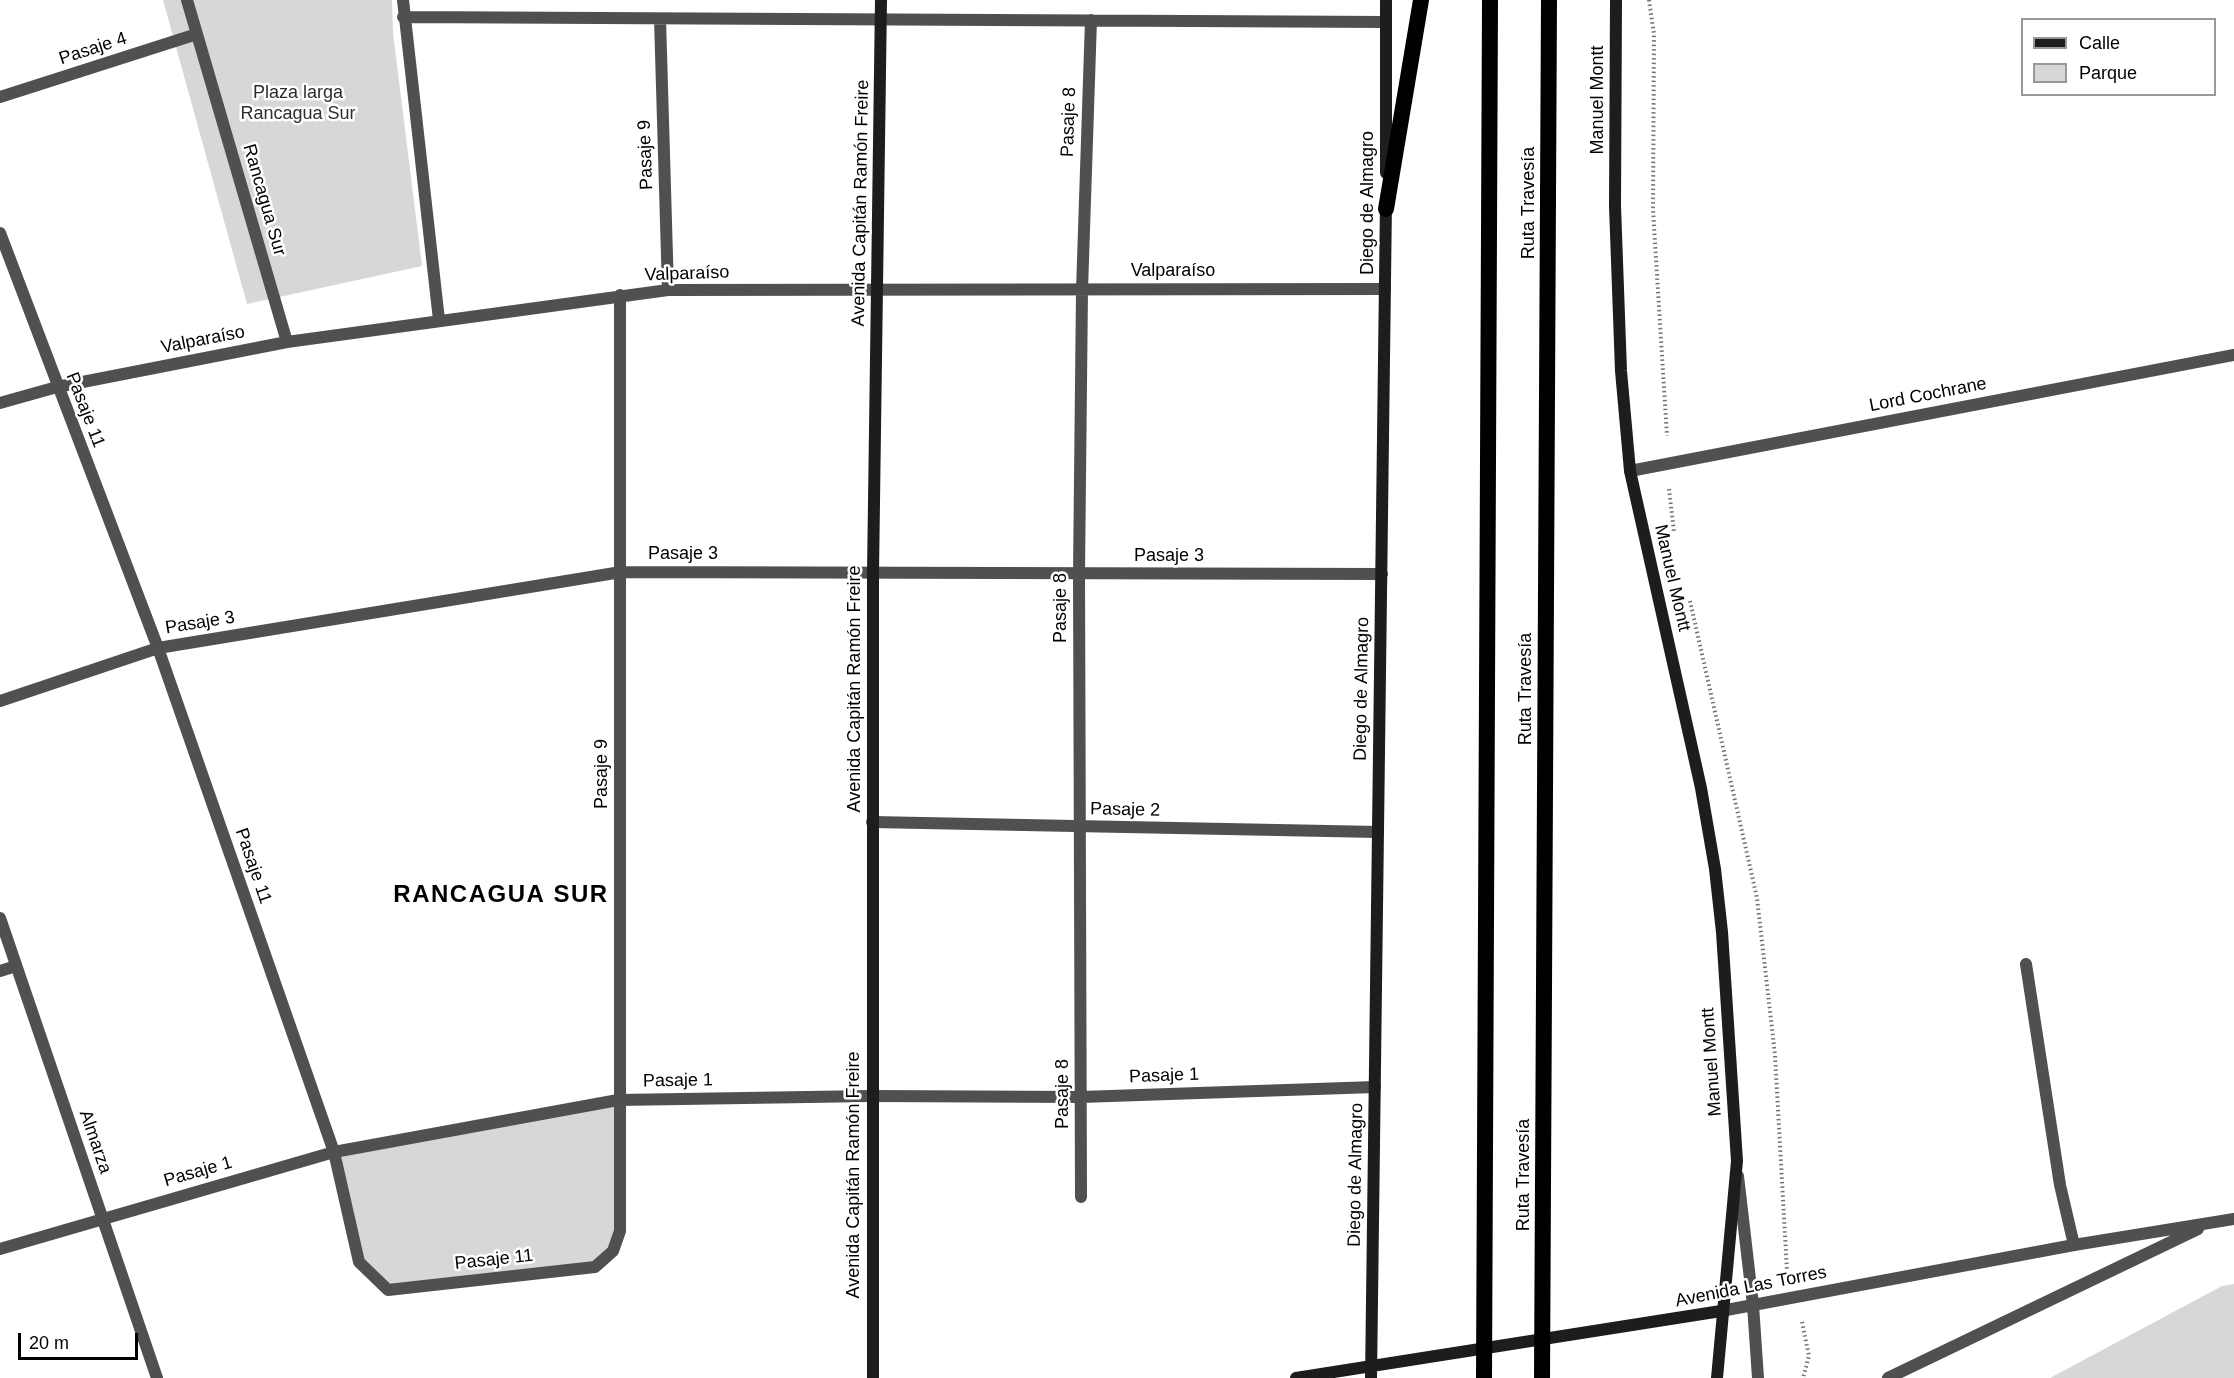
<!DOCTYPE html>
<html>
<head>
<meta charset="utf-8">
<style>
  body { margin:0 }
  #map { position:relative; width:2234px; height:1378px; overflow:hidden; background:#fff; font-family:Helvetica,sans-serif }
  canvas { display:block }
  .legend { position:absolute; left:2021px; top:18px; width:195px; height:78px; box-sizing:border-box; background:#fff; border:2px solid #999; margin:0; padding:8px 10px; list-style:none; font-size:18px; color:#000 }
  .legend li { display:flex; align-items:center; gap:12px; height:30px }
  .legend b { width:30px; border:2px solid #999 }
  .scale { position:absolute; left:18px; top:1333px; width:120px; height:27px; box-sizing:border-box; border:3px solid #000; border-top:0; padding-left:8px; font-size:18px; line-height:21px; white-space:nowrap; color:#000; -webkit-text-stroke:4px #fff; paint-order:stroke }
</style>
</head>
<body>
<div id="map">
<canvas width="2234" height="1378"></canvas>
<ul class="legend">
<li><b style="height:8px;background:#1d1d1d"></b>Calle</li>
<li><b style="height:16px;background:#d7d7d7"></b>Parque</li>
</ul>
<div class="scale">20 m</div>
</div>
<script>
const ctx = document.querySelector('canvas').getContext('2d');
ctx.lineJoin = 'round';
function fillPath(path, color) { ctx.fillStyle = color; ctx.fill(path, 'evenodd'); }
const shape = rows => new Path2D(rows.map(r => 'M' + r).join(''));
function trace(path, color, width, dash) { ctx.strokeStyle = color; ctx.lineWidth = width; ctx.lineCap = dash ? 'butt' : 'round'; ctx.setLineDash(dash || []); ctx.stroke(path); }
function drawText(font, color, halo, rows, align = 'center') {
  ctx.font = font + ' Helvetica,sans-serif'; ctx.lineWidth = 5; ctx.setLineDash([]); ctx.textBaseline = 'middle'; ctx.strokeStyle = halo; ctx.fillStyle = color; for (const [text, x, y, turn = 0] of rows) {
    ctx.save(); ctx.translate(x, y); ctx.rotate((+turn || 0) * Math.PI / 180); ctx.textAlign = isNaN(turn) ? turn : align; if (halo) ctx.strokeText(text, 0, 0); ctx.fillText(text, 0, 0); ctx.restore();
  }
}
fillPath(shape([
  [163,0,392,0,393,33,422,266,247,304],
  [618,1100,620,1231,595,1267,388,1290,359,1262,334,1152],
  [2234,1284,2234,1378,2050,1378,2222,1286]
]), '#d7d7d7');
trace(shape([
  [1649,0,1654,34,1653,210,1667,436],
  [1669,489,1674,532],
  [1690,601,1757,898,1775,1055,1787,1271],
  [1802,1322,1809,1356,1803,1378]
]), '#727272', 4, [1.5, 3]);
trace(shape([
  [2026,964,2060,1185,2074,1245]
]), '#505050', 12);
trace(shape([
  [187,0,287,342],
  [403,0,439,320],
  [403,17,1386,22],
  [660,19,668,290],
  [0,97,197,34],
  [0,233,158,648,334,1152,359,1262,388,1290,595,1267,613,1251,620,1231,620,295],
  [0,403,57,387,287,342,668,290,1385,289],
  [1630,471,2234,355],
  [0,701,158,648,621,572,1382,574],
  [872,822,1378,832],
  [0,971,16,966],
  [1081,1197,1079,573,1082,290,1091,20],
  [0,1249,334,1152,618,1100,871,1096,1081,1097,1375,1087]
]), '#505050', 12);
trace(shape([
  [0,918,157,1378],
  [1738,1176,1753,1305,1758,1378],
  [1721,1311,2074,1245,2234,1219],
  [1888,1378,2198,1229]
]), '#505050', 12);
trace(shape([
  [1386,0,1386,173],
  [1616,0,1615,206,1621,371,1630,471,1701,788,1715,869,1722,932,1737,1161,1717,1378],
  [873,1378,873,573,881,0],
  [1296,1378,1721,1311],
  [1371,1378,1386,202]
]), '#1d1d1d', 12);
trace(shape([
  [1386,209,1421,0],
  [1484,1378,1490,0],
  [1542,1378,1549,0]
]), '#000', 16);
drawText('18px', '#000', '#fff', [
  ["Pasaje 4",93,49,-18],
  ["Manuel Montt",1598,100,-90],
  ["Pasaje 8",1069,122,-88],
  ["Pasaje 9",646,155,-92],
  ["Rancagua Sur",264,200,74],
  ["Avenida Capitán Ramón Freire",861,203,-89],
  ["Diego de Almagro",1368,203,-90],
  ["Ruta Travesía",1529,203,-90],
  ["Valparaíso",1173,271],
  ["Valparaíso",687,274,-2],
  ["Valparaíso",203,340,-11],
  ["Lord Cochrane",1928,395,-11],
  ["Pasaje 11",85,410,69],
  ["Pasaje 3",683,554],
  ["Pasaje 3",1169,556],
  ["Manuel Montt",1672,578,77],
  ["Pasaje 8",1061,608,-90],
  ["Pasaje 3",200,623,-9],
  ["Avenida Capitán Ramón Freire",855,689,-90],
  ["Diego de Almagro",1362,689,-89],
  ["Ruta Travesía",1526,689,-90],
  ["Pasaje 9",602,774,-90],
  ["Pasaje 2",1125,810,1],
  ["Pasaje 11",253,866,71],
  ["Manuel Montt",1712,1062,-94],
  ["Pasaje 1",1164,1076,-2],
  ["Pasaje 1",678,1081,-1],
  ["Pasaje 8",1063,1094,-90],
  ["Almarza",95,1142,71],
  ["Pasaje 1",198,1172,-16],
  ["Avenida Capitán Ramón Freire",854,1175,-90],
  ["Diego de Almagro",1356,1175,-89],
  ["Ruta Travesía",1524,1175,-90],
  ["Pasaje 11",494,1260,-6],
  ["Avenida Las Torres",1751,1287,-11]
]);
drawText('18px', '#2e2e2e', '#fff', [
  ["Plaza larga",298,93],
  ["Rancagua Sur",298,114]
]);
ctx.letterSpacing = '1.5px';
drawText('bold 24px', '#000', '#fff', [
  ["RANCAGUA SUR",501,895]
]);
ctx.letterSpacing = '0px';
</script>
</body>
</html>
